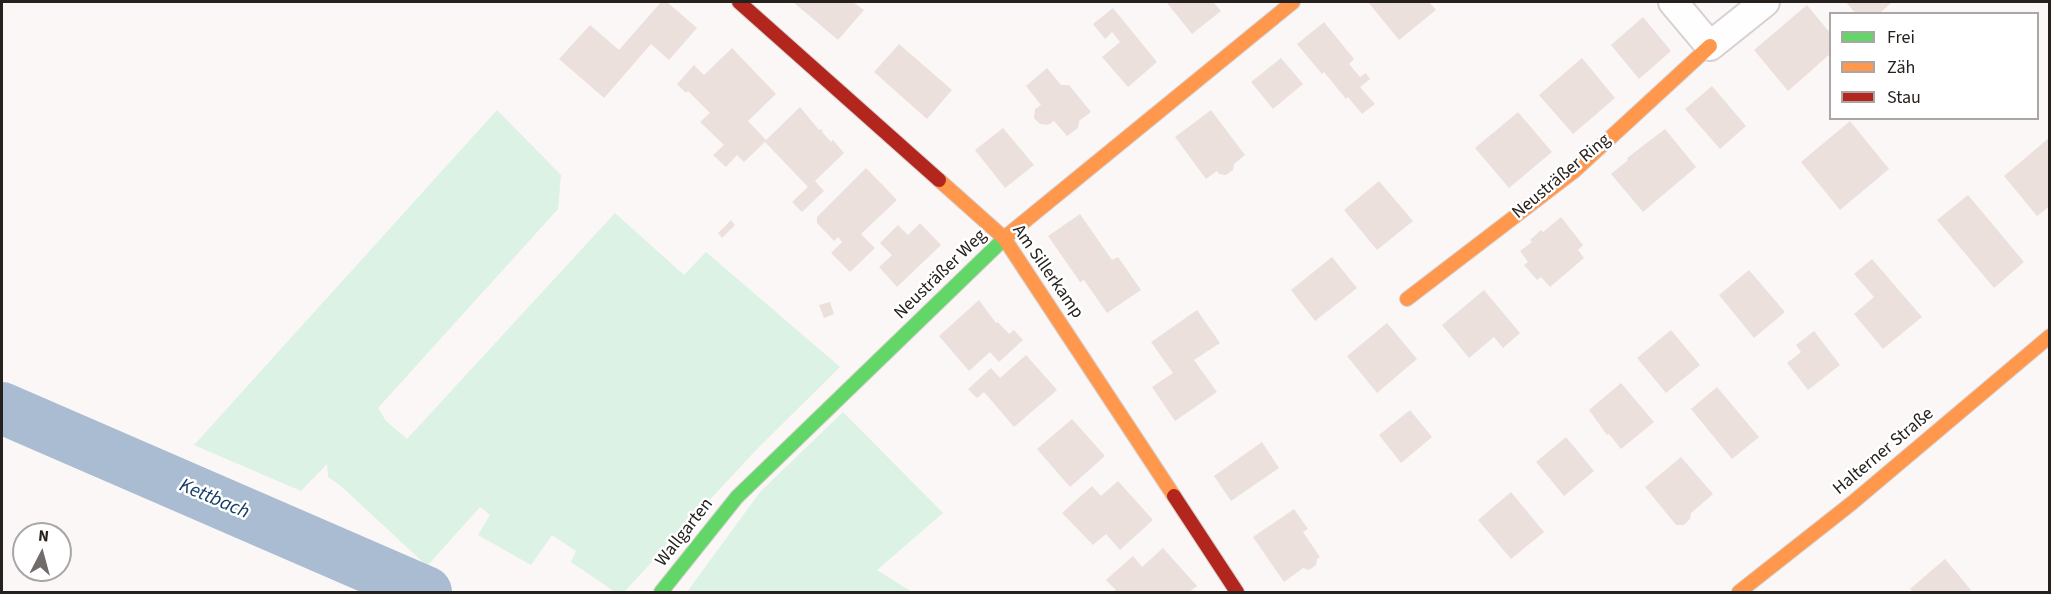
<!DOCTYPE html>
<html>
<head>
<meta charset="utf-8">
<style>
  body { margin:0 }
  #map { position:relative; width:2051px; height:594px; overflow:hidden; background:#fbf7f6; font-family:"Source Sans 3",sans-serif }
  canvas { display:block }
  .frame { position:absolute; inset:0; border:3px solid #27211e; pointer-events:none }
  .legend { position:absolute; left:1829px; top:12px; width:210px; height:108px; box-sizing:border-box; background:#fff; border:2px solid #a9a6a5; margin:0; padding:8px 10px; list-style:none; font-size:18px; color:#27211e }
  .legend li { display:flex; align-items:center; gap:12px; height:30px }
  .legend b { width:30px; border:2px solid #a9a6a5 }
  .north { position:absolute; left:12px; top:522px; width:60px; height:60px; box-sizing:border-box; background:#fff; border:2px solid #a9a6a5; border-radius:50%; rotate:6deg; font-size:16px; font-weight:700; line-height:24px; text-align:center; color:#27211e }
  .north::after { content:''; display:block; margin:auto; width:21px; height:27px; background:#716c6a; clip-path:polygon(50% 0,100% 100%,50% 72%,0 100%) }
</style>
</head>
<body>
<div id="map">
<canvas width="2051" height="594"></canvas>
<div class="frame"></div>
<ul class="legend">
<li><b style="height:8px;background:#63d668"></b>Frei</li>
<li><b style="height:8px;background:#ff974d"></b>Zäh</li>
<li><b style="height:8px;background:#b3261e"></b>Stau</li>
</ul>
<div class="north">N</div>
</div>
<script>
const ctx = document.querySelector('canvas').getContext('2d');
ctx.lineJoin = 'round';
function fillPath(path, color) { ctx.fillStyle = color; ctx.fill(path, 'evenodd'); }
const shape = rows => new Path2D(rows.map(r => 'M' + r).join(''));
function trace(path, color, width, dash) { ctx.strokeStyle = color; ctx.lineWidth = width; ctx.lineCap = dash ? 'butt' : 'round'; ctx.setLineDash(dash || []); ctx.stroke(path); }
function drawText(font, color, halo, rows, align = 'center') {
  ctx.font = font + ' "Source Sans 3",sans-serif'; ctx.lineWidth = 5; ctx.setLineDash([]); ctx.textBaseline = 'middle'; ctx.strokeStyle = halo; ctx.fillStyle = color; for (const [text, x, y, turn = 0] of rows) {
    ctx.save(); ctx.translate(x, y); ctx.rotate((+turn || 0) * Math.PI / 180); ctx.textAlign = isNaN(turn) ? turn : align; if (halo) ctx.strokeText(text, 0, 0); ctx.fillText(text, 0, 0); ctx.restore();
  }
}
fillPath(shape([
  [497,110,561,175,558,209,378,408,386,421,407,439,615,213,684,275,706,252,840,367,756,450,624,592,615,592,571,562,576,551,552,535,531,565,478,535,490,515,480,507,427,566,341,486,328,477,327,464,301,491,194,445],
  [843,412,943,513,877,570,912,592,687,592,760,492]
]), '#dbf2e5');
trace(shape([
  [2,408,426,592]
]), '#aabcd2', 52);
fillPath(shape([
  [661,2,667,2,697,28,669,60,651,44,604,98,559,59,590,25,619,50],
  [793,2,853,2,864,10,838,40],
  [1169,2,1213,2,1221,11,1192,34,1167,3],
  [1368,2,1429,2,1436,10,1399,40],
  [1846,2,1889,2,1891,3,1879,14,1856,14],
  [1807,5,1830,33,1830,54,1788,91,1754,50],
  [1113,8,1157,62,1128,87,1102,57,1120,42,1112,32,1105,39,1093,24],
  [1643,17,1671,51,1639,79,1611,45],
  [1324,22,1354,59,1349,64,1360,77,1366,73,1370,79,1360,87,1375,104,1362,114,1348,97,1346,99,1324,72,1322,74,1297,44],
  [899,44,952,90,927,119,874,72],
  [732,48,776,94,748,121,766,140,800,107,819,130,821,129,823,131,822,132,831,142,833,140,844,153,815,181,824,191,802,212,792,202,808,187,765,142,744,162,737,155,726,167,713,155,724,145,700,122,710,113,688,91,686,93,677,84,694,65,704,75],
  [1281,58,1303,84,1273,109,1251,82],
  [1582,58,1615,98,1573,134,1539,95],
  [1047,68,1061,85,1069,85,1091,112,1079,121,1078,128,1067,136,1054,121,1048,125,1040,124,1034,118,1035,109,1041,105,1026,86],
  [1712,86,1746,126,1720,149,1685,109],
  [1211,110,1245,155,1234,164,1233,170,1226,175,1219,174,1217,171,1206,179,1175,137],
  [1518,112,1552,152,1509,188,1475,148],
  [1850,121,1889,169,1840,210,1801,162],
  [1003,128,1034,165,1005,188,975,150],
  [1665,129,1696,167,1643,212,1611,174,1628,160,1627,158],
  [2050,137,2050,206,2037,216,2004,176],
  [866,168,897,200,861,234,875,248,850,272,831,253,842,242,838,237,834,241,817,223,817,217],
  [1379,181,1413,221,1377,250,1344,210],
  [1968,195,2024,262,1994,288,1937,220],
  [1080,214,1112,260,1118,257,1141,290,1107,313,1084,280,1080,282,1048,236],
  [1561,217,1583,245,1578,250,1584,258,1550,287,1541,277,1537,280,1524,265,1528,262,1520,251,1532,242,1530,240,1541,230,1543,232],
  [731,220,735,225,722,238,718,233],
  [920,223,941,245,897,287,879,267,892,255,880,243,898,225,908,235],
  [1332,257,1357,288,1315,321,1291,290],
  [1872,259,1922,317,1883,349,1854,314,1874,297,1854,274],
  [1749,270,1785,312,1754,338,1719,295],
  [1484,290,1520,333,1503,348,1494,337,1469,358,1442,325],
  [979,300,996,323,998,322,1009,334,1014,330,1023,340,999,362,990,352,969,371,939,336],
  [830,302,834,314,824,318,819,305],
  [1197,310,1220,343,1194,360,1217,392,1175,421,1152,387,1173,373,1151,342],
  [1387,323,1417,359,1377,393,1347,356],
  [1671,330,1700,365,1666,393,1637,358],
  [1814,331,1840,365,1808,390,1787,363,1801,352,1796,345],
  [1026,355,1057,390,1014,427,984,392,977,398,968,389,991,368,1000,378],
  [1621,383,1654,422,1621,449,1609,434,1607,435,1589,410],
  [1717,387,1759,437,1732,459,1691,409],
  [1410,410,1432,437,1401,463,1379,435],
  [1072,419,1105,456,1070,487,1037,449],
  [1566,437,1594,471,1564,496,1536,462],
  [1262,442,1279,468,1231,501,1214,476],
  [1681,457,1713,494,1691,513,1690,519,1684,525,1676,525,1645,487],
  [1118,481,1153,520,1120,550,1106,534,1093,545,1062,513,1092,486,1101,496],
  [1511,492,1544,532,1511,559,1478,520],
  [1294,509,1308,529,1303,532,1320,557,1317,559,1316,565,1309,570,1303,568,1284,582,1253,537],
  [1163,548,1197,586,1189,592,1113,592,1116,590,1106,580,1133,556,1142,567],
  [1945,559,1971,590,1969,592,1913,592,1910,589]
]), '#ebe0dc');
const street = shape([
  [1673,2,1710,46,1765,2]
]);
const fast = shape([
  [661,592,737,497,1009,234]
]);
const slow = shape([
  [939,180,1004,238,1174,496],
  [1009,234,1293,2],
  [1407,299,1573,172,1710,46],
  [1739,592,1852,503,2050,336]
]);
const jam = shape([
  [739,2,939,180],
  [1174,496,1237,592]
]);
trace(street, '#d7d1cf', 32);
trace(fast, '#d7d1cf', 16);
trace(slow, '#d7d1cf', 16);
trace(jam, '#d7d1cf', 16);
trace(street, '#fefefe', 28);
trace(fast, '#63d668', 14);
trace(slow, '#ff974d', 14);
trace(jam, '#b3261e', 14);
drawText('18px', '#27211e', '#fff', [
  ["Neusträßer Ring",1562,177,-40],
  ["Am Sillerkamp",1047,272,55],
  ["Neusträßer Weg",941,275,-44],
  ["Halterner Straße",1884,452,-40],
  ["Wallgarten",685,533,-52]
]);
drawText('italic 20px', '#143c67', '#fff', [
  ["Kettbach",214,500,23]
]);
</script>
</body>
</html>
